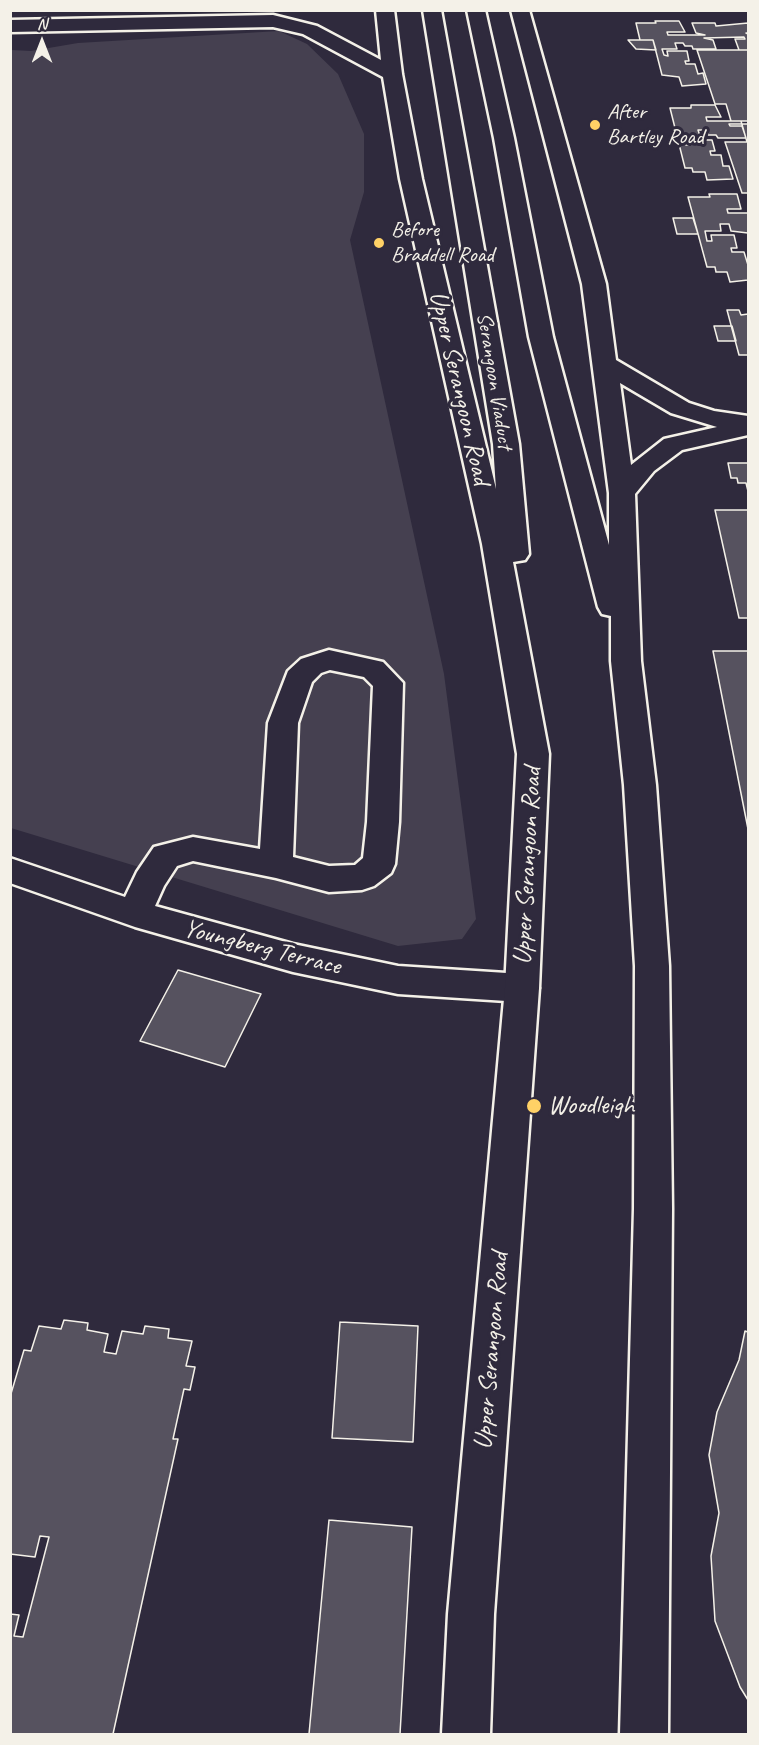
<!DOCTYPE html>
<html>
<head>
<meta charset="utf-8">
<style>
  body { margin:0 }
  #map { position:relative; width:759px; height:1745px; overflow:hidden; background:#2f2a3d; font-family:Caveat,sans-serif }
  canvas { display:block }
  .frame { position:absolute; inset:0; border:12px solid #f4f1e8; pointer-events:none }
  .north { position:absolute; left:12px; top:12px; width:60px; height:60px; -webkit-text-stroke:4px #2f2a3d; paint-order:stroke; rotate:0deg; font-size:16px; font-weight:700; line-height:24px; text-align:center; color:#f4f1e8 }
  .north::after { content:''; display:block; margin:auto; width:21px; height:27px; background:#f4f1e8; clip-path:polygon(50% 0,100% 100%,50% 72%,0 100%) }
</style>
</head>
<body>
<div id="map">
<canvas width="759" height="1745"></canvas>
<div class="frame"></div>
<div class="north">N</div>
</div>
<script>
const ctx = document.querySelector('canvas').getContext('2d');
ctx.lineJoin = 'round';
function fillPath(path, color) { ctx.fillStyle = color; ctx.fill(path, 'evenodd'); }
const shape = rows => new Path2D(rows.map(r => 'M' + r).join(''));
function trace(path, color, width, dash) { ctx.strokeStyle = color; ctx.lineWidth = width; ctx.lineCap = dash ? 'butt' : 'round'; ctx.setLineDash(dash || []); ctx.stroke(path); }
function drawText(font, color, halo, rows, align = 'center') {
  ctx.font = font + ' Caveat,sans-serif'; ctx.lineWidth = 6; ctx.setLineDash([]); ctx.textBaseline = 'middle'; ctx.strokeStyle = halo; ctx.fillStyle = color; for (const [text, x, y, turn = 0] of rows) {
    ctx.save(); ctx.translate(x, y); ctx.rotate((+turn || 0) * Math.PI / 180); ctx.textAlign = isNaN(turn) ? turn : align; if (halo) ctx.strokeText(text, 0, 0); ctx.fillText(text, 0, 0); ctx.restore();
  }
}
fillPath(shape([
  [279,31,307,44,338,74,364,134,364,192,350,240,444,674,476,919,462,939,398,946,11,828,11,50,31,51,78,43]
]), '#454050');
const building = shape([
  [655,21,679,21,685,32,667,32,668,35,705,35,696,33,692,23,715,23,716,26,748,23,748,33,746,33,748,34,748,50,739,50,735,39,745,39,744,37,704,38,713,40,716,49,693,49,692,46,685,46,683,43,675,43,677,49,662,49,664,55,668,56,667,51,687,51,689,61,685,61,686,64,695,64,698,74,703,73,706,84,682,86,679,77,662,75,653,40,640,40,636,23,656,23,655,21],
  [628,40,653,40,656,50,636,49,628,40],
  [697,50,748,50,748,193,742,193,725,142,747,142,741,121,731,121,726,104,715,104,697,50],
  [691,105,715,105,721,117,706,117,707,121,748,121,748,124,729,124,730,126,742,126,746,138,718,138,716,135,708,135,707,130,698,130,700,136,684,136,686,145,691,145,690,140,712,140,715,151,710,151,711,155,721,155,723,166,729,166,733,179,707,180,705,172,693,172,692,168,685,168,670,108,691,108,691,105],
  [709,194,737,194,741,209,727,209,728,213,748,213,748,233,731,231,729,224,720,224,721,231,705,231,707,241,712,241,711,235,734,235,737,248,731,248,732,252,744,252,748,265,748,280,730,282,727,272,716,272,715,267,707,267,688,197,710,197,709,194],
  [673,218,693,218,698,234,677,234,673,218],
  [727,310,739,310,741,315,748,314,748,355,739,355,727,310],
  [714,326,732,326,736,341,718,341,714,326],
  [728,463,748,463,748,491,746,483,738,483,737,478,731,478,728,463],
  [715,510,748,510,748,618,739,618,715,510],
  [713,651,748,651,748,829,713,651],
  [178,970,261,994,225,1067,140,1041,178,970],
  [64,1320,88,1323,87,1330,108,1334,104,1352,116,1354,122,1331,143,1334,145,1326,169,1329,168,1338,192,1341,186,1366,195,1367,190,1390,184,1389,173,1439,178,1439,113,1734,10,1734,10,1614,19,1615,14,1636,23,1637,49,1537,40,1536,35,1557,10,1554,10,1397,24,1350,31,1351,39,1326,61,1329,64,1320],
  [340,1322,418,1326,413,1442,332,1438,340,1322],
  [745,1331,748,1332,748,1700,740,1687,715,1621,711,1556,719,1513,709,1455,717,1412,739,1360,745,1331],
  [329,1520,412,1527,400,1734,309,1734,329,1520]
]);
fillPath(building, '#56525f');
trace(building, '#f4f1e8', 1.5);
const minor = shape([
  [329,650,383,662,403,683,399,822,395,864,391,873,374,886,362,890,329,892,276,878,193,861,177,866,164,886,155,906,293,944,398,966,522,974,534,978,539,988,534,998,522,1002,398,994,293,972,135,927,10,883,10,858,125,897,137,872,154,847,193,837,260,849,268,723,288,671,301,659,329,650],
  [330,670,364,677,373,686,367,822,363,858,355,865,329,866,293,857,298,723,312,682,321,673,330,670]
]);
const major = shape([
  [376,10,394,10,402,74,422,179,496,489,493,444,423,10,441,10,519,444,529,554,525,560,513,562,549,754,539,988,494,1614,490,1734,442,1734,448,1614,505,988,517,754,482,544,400,179,383,77,303,34,273,27,10,32,10,20,273,15,317,26,381,60,376,10],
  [467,10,485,10,514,138,553,337,609,545,609,493,582,284,511,10,529,10,606,284,616,360,689,403,714,411,748,416,748,435,682,450,654,471,635,494,641,661,656,785,669,966,672,1209,668,1734,620,1734,634,1209,635,966,624,785,611,661,611,616,602,614,598,607,529,337,494,138,467,10],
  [620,383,671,413,717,427,664,439,631,465,620,383]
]);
trace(minor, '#f4f1e8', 5);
trace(major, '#f4f1e8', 5);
fillPath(minor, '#2f2a3d');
fillPath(major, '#2f2a3d');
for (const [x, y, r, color] of [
  [595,125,6,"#ffd166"],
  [379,243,6,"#ffd166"],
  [534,1106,8,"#ffd166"]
]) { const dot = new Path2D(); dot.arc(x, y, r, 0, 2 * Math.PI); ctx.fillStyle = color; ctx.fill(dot); trace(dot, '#2f2a3d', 2); }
drawText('22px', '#f4f1e8', '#2f2a3d', [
  ["After",607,112],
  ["Bartley Road",607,137],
  ["Before",391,230],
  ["Braddell Road",391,255]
], 'left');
drawText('22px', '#f4f1e8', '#2f2a3d', [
  ["Serangoon Viaduct",494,381,81]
]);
drawText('26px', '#f4f1e8', '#2f2a3d', [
  ["Upper Serangoon Road",459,388,77],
  ["Upper Serangoon Road",528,866,-87],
  ["Youngberg Terrace",262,948,14],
  ["Upper Serangoon Road",492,1351,-85]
]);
drawText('26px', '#f4f1e8', '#2f2a3d', [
  ["Woodleigh",548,1106]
], 'left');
</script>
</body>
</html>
